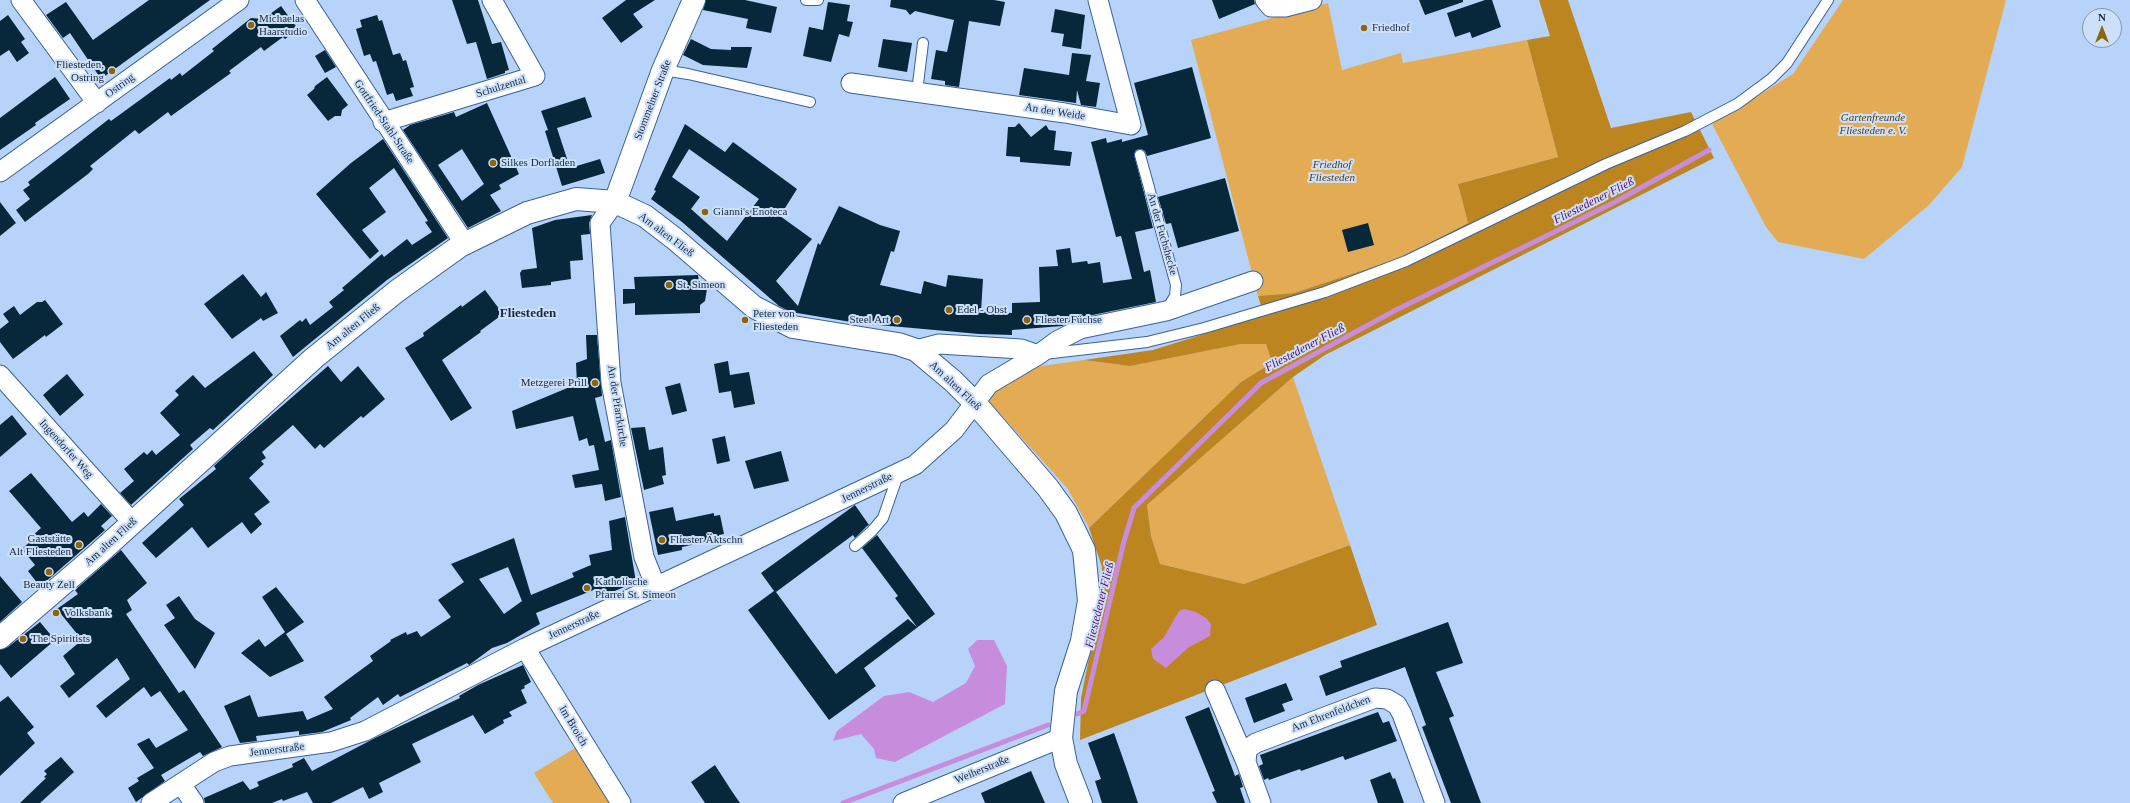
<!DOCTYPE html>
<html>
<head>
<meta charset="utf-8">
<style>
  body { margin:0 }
  #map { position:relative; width:2130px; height:803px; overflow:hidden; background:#b7d3fa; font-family:Georgia,serif }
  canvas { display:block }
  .north { position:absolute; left:2082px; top:8px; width:40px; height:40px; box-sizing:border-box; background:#cde0fa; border:1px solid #8597b1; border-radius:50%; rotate:0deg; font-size:11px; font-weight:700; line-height:16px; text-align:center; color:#182a43 }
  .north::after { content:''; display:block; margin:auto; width:14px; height:18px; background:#8f630a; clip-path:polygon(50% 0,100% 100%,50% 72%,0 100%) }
</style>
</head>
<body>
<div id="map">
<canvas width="2130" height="803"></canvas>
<div class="north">N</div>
</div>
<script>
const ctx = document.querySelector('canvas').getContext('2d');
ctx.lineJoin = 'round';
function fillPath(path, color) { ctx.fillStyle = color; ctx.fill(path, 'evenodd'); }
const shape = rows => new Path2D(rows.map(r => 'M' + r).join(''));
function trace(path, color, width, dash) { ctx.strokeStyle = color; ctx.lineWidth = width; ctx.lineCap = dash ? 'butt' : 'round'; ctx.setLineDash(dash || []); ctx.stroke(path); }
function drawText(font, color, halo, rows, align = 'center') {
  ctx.font = font + ' Georgia,serif'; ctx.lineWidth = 4; ctx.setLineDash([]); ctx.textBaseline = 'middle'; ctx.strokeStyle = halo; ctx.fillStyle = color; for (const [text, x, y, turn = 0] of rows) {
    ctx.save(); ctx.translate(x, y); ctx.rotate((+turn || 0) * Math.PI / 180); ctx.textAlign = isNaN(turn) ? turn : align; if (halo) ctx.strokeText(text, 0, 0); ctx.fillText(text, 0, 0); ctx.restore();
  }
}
fillPath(shape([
  [1843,0,2006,0,1962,167,1929,205,1864,259,1778,242,1766,227,1712,124,1793,74],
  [1328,3,1342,70,1401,53,1403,63,1527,40,1558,157,1458,184,1468,223,1400,258,1294,293,1258,296,1191,40],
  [1240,344,1266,344,1272,363,1241,382,1089,528,1068,489,984,396,1027,368,1084,360,1130,366],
  [1293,377,1350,545,1244,584,1160,564,1151,536,1147,505],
  [575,748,610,803,553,803,534,773]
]), '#e3ab53');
fillPath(shape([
  [1539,0,1568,0,1611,128,1691,112,1714,158,1325,355,1293,377,1147,505,1151,536,1160,564,1244,584,1350,545,1377,625,1080,740,1081,698,1088,663,1102,613,1102,567,1089,528,1241,382,1272,363,1266,344,1241,344,1130,366,1084,360,1153,350,1264,315,1258,296,1294,293,1400,258,1468,223,1458,184,1558,157,1527,40,1550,36]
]), '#bc851f');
fillPath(shape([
  [1184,609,1196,612,1206,618,1211,624,1210,636,1189,647,1166,668,1153,659,1151,649,1164,637,1179,611],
  [977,640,994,640,1007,666,1005,704,895,762,876,758,874,749,861,734,833,741,837,731,884,696,909,692,933,702,966,683,975,666,968,649]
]), '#c78cdc');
trace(shape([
  [1077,714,1084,711,1123,545,1134,508,1261,383,1396,310,1615,202,1709,150],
  [843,803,1048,725]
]), '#c78cdc', 5);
fillPath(shape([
  [149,0,210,0,101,79,70,33,63,38,46,15,66,2,93,40],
  [452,0,478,0,492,44,501,42,509,70,505,71,505,73,487,79,476,42,467,44],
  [626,0,655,0,633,14,643,27,621,43,602,18],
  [706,0,745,0,777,7,771,33,746,28,748,19,703,10],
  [891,0,994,0,1005,2,1000,26,969,21,959,87,945,85,945,81,931,79,936,50,947,52,954,20,915,11,910,15,906,10,890,7],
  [1212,0,1254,0,1255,4,1219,19],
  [1419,0,1463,0,1463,2,1425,15],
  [1485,0,1492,0,1501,27,1472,38,1470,32,1455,37,1447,13],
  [828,2,850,5,847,21,853,22,849,37,839,34,831,62,803,56,809,27,823,30],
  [281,6,298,29,285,39,283,37,264,51,261,47,229,71,231,73,171,116,168,112,139,134,135,130,90,166,93,169,88,174,25,222,16,210,30,199,23,190,30,185,28,182,109,119,111,121,170,78,171,80,180,73,182,76,214,51,212,49,251,18,263,19],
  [1055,9,1085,15,1081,49,1062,46,1064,34,1051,32],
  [8,15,25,39,21,42,29,53,17,62,9,50,0,56,0,21],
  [377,15,379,21,382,20,393,55,400,53,403,61,406,60,414,87,410,88,413,96,396,101,393,93,387,95,376,61,373,62,370,54,364,56,356,29,362,27,360,20],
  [691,39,711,49,731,50,731,47,752,47,747,68,703,65,683,55],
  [883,39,912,43,907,72,878,67],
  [325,50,336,67,325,73,315,56],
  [1072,53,1091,55,1086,81,1100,83,1096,107,1081,105,1077,90,1076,103,1019,95,1024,68,1069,75],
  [1192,67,1211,138,1147,156,1145,151,1141,149,1136,150,1134,154,1153,228,1135,232,1144,272,1150,270,1156,302,1078,318,1062,326,1012,330,1012,335,979,334,857,323,791,312,779,306,682,222,651,199,656,191,654,190,685,124,725,152,733,142,797,189,780,216,812,239,776,281,798,306,818,243,820,245,839,206,880,225,900,231,894,252,891,251,880,285,921,294,924,281,946,287,948,275,983,279,981,311,1012,313,1012,303,1040,302,1039,267,1058,266,1056,250,1070,248,1072,263,1087,261,1088,264,1100,262,1103,283,1132,279,1121,236,1116,237,1091,142,1106,138,1107,143,1122,139,1122,142,1148,135,1134,83],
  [689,149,759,199,727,241,691,209,700,197,672,177],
  [55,77,70,99,35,123,36,125,0,150,0,118],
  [327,77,348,105,342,110,341,116,335,116,328,121,307,95,314,89,315,86],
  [585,97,592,117,557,128,570,168,600,159,605,173,562,186,545,131,548,130,541,111],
  [487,103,519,174,499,185,501,189,490,195,501,211,468,228,403,130,410,125,454,112,456,117],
  [462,149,484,184,462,201,438,165],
  [1019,123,1031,137,1046,125,1049,130,1056,131,1054,150,1072,152,1070,166,1020,162,1020,157,1006,156,1008,127,1015,127],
  [383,139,448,238,387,280,293,357,280,336,300,320,302,322,306,318,310,325,333,307,329,302,344,290,342,288,382,254,384,257,407,239,412,245,432,232,425,222,428,221,394,168,369,188,386,212,362,230,379,251,370,259,316,194,351,163],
  [1225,178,1239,231,1178,248,1171,223,1166,224,1158,197],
  [0,202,16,223,0,236],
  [592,215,589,223,590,234,581,235,583,260,570,261,571,279,551,282,551,285,522,288,520,273,522,270,537,268,532,228,555,220],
  [1368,223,1374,245,1348,252,1342,230],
  [243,274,261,297,266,292,278,313,263,321,261,318,232,339,204,304],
  [698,275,699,282,707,289,705,301,700,305,700,313,635,315,635,303,623,304,623,289,635,289,634,277],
  [485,290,503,314,480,331,481,332,442,360,472,408,451,421,405,348,424,336,423,333,461,305,462,307],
  [45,300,63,324,46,337,45,335,13,359,0,342,0,329,9,322,3,314,14,306,20,315,37,302,42,302],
  [586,335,597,335,602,396,595,398,605,442,611,440,621,497,605,501,602,484,575,488,572,475,599,470,594,445,589,446,587,438,579,441,573,416,516,429,512,411,577,384,576,363,587,359],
  [254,351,273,375,213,430,210,428,190,445,193,449,131,505,120,493,134,481,124,469,144,452,147,455,152,450,156,455,180,435,160,413,179,395,175,391,193,375,205,388],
  [728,361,730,375,749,372,755,404,734,408,731,391,719,393,714,364],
  [328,366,341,382,358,366,385,399,363,418,361,416,324,448,320,444,315,449,293,425,262,452,266,458,261,461,264,464,249,478,270,502,254,514,262,524,251,534,242,522,208,548,192,527,156,558,142,543,184,505,179,499,216,469,214,466,237,445],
  [67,374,84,395,60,416,43,395],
  [680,383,687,411,672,415,665,387],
  [12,415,27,434,0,457,0,425],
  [645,427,649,450,663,447,666,475,662,476,664,484,644,490,631,428],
  [725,436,730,461,717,464,712,439],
  [781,451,789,481,754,489,745,461],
  [31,473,72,522,84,512,88,517,101,504,112,516,101,526,105,530,43,584,38,584,28,571,35,565,22,549,32,540,30,538,41,528,9,491],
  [855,505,869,525,867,526,855,538,853,535,776,592,836,674,908,619,917,627,895,598,898,596,862,548,877,535,935,614,864,668,876,686,829,720,748,610,774,591,761,573],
  [673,507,676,521,714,513,714,516,720,515,724,534,719,535,719,539,682,547,682,550,658,555,649,512],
  [625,517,636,582,610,593,597,596,596,589,536,613,540,624,507,643,492,648,469,665,467,663,400,697,398,694,383,705,378,697,350,718,351,720,322,732,299,735,299,731,256,736,257,741,240,743,224,706,250,695,258,717,303,711,307,720,333,709,324,697,373,661,370,656,391,641,390,640,406,632,407,635,417,631,421,637,451,617,438,600,464,582,451,564,514,538,531,595,574,577,572,573,591,565,589,555,612,550,609,521],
  [508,567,522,601,504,614,479,579],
  [121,550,147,583,127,600,132,610,126,614,179,693,184,690,222,747,203,756,200,752,161,775,165,781,136,802,128,788,139,781,137,778,154,768,137,744,149,738,156,748,188,730,160,691,151,697,144,687,106,718,96,706,130,679,117,658,69,698,60,686,75,674,63,656,82,640,57,609,78,594,75,590],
  [0,576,22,602,0,622],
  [276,587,304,622,286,634,304,661,270,677,241,653,259,639,265,647,285,632,262,597],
  [179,596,195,619,215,633,195,669,164,625,175,618,166,605],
  [40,622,55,640,11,678,0,664,0,650,8,647],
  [1448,622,1463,663,1436,672,1454,716,1449,718,1481,803,1451,803,1422,727,1426,725,1405,667,1326,696,1319,676,1342,667,1340,661],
  [523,665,531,682,524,686,525,688,521,690,527,703,509,712,512,716,503,720,504,723,485,734,473,715,412,744,421,762,379,783,383,792,369,799,363,787,331,803,313,803,307,792,283,801,282,799,272,803,205,803,204,798,243,781,250,790,259,786,257,782,293,767,292,764,304,758,312,771,375,738,460,698,459,696,478,685],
  [1286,683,1293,700,1282,704,1285,711,1254,723,1245,698],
  [8,696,34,727,27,733,35,743,0,776,0,702],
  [1209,707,1235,776,1239,774,1243,787,1240,788,1245,803,1217,803,1212,792,1215,791,1185,717],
  [1378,712,1383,723,1389,721,1397,741,1345,760,1343,756,1301,771,1300,769,1269,780,1268,778,1264,780,1259,766,1263,764,1260,755],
  [1114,733,1127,770,1138,803,1102,803,1095,781,1101,779,1088,743],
  [61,757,74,772,40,803,20,803,46,778,44,777,47,774,44,771],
  [715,765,731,790,740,803,705,803,691,782],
  [1031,771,1045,803,985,803,981,793],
  [1390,772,1393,779,1395,778,1404,803,1378,803,1370,780]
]), '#06283a');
const service = shape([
  [806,0,818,0],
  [663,70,688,74,810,102],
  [917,92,923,43],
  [1140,155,1176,285,1175,296,1167,309],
  [1044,354,1147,342,1204,328,1325,292,1406,261,1606,164,1685,131,1737,104,1771,79,1787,63,1828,0],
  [855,546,872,531,883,518,899,472]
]);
const minor = shape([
  [21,0,97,103],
  [305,0,465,244],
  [1265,0,1271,7,1285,7,1312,0],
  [851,83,1065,113,1131,125,1098,0],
  [383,122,535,76,492,0],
  [0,172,239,0],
  [615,202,600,223,611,383,644,557,656,587],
  [916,350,939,344,1021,349,1038,355],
  [0,375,132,522],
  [525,648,621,803],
  [1215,690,1246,762],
  [181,784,194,803],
  [151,803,214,762,230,756,331,742,365,731,525,648,915,465,954,430,989,384,1038,355,1057,341,1080,329,1166,311,1253,281],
  [903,803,1061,738],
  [1261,803,1246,762,1247,751,1250,747,1256,743,1375,698,1387,699,1397,705,1402,714,1435,803]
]);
const secondary = shape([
  [615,202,663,70,694,0],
  [0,638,99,553,314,358,397,291,460,246,527,213,576,199,615,202,645,216,675,239,754,307,793,327,898,344,916,350,953,381,975,403,1048,488,1066,513,1084,550,1089,601,1082,641,1066,691,1061,738,1066,764,1081,803]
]);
trace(service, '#39629b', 12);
trace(minor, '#39629b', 21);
trace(secondary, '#39629b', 24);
trace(service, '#fff', 10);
trace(minor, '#fff', 19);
trace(secondary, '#fff', 22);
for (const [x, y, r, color] of [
  [251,25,4,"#8f630a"],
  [1364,28,4,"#8f630a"],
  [112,71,4,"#8f630a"],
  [493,163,4,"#8f630a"],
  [705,212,4,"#8f630a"],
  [669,285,4,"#8f630a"],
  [949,310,4,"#8f630a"],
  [745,320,4,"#8f630a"],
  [897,320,4,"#8f630a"],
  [1027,320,4,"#8f630a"],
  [595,383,4,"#8f630a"],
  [662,540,4,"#8f630a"],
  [79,545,4,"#8f630a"],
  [49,572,4,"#8f630a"],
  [587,588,4,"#8f630a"],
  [56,613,4,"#8f630a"],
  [23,639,4,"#8f630a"]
]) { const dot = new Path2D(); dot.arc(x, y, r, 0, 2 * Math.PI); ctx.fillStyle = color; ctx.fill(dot); trace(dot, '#cde0fa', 1.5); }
drawText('11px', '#182a43', '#cde0fa', [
  ["Michaelas",259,19],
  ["Haarstudio",259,32],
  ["Friedhof",1372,28],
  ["Fliesteden,",104,65,"right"],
  ["Ostring",104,78,"right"],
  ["Silkes Dorfladen",501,163],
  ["Gianni's Enoteca",713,212],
  ["St. Simeon",677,285],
  ["Edel - Obst",957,310],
  ["Peter von",753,314],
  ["Fliesteden",753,327],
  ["Steel Art",889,320,"right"],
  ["Fliester Füchse",1035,320],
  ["Metzgerei Prill",587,383,"right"],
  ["Gaststätte",71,539,"right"],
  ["Alt Fliesteden",71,552,"right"],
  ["Fliester Äktschn",670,540],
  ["Katholische",595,582],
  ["Pfarrei St. Simeon",595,595],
  ["Beauty Zell",49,585,"center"],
  ["Volksbank",64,613],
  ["The Spiritists",31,639]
], 'left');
drawText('11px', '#182a43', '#cde0fa', [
  ["Ostring",120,86,-36],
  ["Schulzental",501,87,-17],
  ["Stommelner Straße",653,100,-69],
  ["An der Weide",1055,112,9],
  ["Gottfried-Stahl-Straße",384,122,56],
  ["An der Fuchshecke",1162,234,74],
  ["Am alten Fließ",666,235,37],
  ["Am alten Fließ",353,327,-39],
  ["Am alten Fließ",955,386,43],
  ["An der Pfarrkirche",617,406,81],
  ["Ingendorfer Weg",66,449,48],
  ["Jennerstraße",867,488,-26],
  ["Am alten Fließ",111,542,-42],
  ["Jennerstraße",574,625,-25],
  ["Am Ehrenfeldchen",1331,714,-21],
  ["Im Broich",573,726,59],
  ["Jennerstraße",277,750,-7],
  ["Weiherstraße",982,770,-22]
]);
drawText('italic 11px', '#543c15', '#cde0fa', [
  ["Gartenfreunde",1873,118],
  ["Fliesteden e. V.",1873,131],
  ["Friedhof",1332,165],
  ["Fliesteden",1332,178]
]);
drawText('italic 12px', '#580a6e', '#cde0fa', [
  ["Fliestedener Fließ",1594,201,-27],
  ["Fliestedener Fließ",1305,348,-28],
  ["Fliestedener Fließ",1100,605,-76]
]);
drawText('bold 13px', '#182a43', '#cde0fa', [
  ["Fliesteden",528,314]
]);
</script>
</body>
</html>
